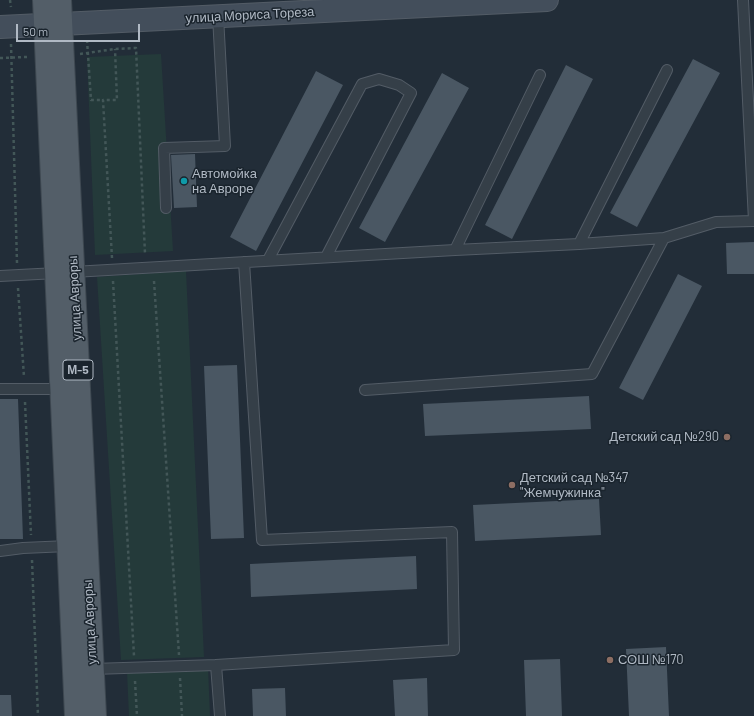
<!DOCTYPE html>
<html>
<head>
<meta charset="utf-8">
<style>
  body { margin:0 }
  #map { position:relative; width:754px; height:716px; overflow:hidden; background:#222d38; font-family:Barlow,sans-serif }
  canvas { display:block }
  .scale { position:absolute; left:16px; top:24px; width:124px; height:18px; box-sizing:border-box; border:2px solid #b0b9c4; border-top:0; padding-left:5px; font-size:12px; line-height:14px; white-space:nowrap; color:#b0b9c4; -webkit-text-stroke:3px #1a242d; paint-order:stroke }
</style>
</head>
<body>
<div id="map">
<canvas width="754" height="716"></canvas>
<div class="scale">50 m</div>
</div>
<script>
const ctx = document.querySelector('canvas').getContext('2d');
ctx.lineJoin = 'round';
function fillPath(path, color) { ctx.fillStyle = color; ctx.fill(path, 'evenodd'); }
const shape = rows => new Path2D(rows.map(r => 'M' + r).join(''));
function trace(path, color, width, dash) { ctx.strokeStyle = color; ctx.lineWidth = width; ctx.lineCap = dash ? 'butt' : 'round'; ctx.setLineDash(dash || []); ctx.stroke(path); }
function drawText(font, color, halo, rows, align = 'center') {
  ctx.font = font + ' Barlow,sans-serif'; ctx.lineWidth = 3; ctx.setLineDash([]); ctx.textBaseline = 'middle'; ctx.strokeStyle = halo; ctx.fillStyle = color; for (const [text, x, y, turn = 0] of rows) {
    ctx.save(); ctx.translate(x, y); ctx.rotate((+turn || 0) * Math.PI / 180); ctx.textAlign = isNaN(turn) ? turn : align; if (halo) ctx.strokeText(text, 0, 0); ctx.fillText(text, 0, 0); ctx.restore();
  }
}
fillPath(shape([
  [161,54,173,251,95,255,87,57],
  [186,271,204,657,121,660,97,277],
  [208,667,210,716,129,716,127,671]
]), '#243a3a');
fillPath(shape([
  [693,59,720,73,637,227,610,213],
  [566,65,593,79,512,239,485,225],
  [316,71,343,85,256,251,230,237],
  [442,73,469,88,385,242,359,228],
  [195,154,197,207,174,208,171,155],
  [754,242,754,274,727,274,726,243],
  [678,274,702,286,643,400,619,388],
  [237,365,244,538,211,539,204,366],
  [589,396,591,429,425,436,423,404],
  [0,399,18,399,23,539,0,539],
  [599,499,601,535,475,541,473,505],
  [416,556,417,589,251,597,250,564],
  [666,647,669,716,629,716,626,649],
  [560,659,562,716,526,716,524,660],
  [427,678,428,716,395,716,393,680],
  [285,688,286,716,253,716,252,689],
  [0,695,11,695,12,716,0,716]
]), '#4a5763');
const service = shape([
  [743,0,754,221],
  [166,208,164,148,225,146,218,16],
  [579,244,667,70],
  [455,250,540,75],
  [268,260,362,84,379,79,399,85,411,93,326,257],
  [73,272,455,250,579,244,664,238,716,222,754,221],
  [0,276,57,273],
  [0,389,62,389],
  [365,390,592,374,664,238],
  [0,551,23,548,68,546],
  [93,669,216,665],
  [220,716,216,665,454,650,452,532,262,540,244,262]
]);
const secondary = shape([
  [0,27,547,0]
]);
const primary = shape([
  [44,0,76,716],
  [60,0,95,716]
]);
trace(service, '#535c66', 12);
trace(secondary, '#535c66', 24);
trace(primary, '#3e4851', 24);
trace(shape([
  [10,0,11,7],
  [87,40,91,100,103,100],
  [11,44,17,263],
  [80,54,115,49,136,48,145,254],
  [0,58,27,57],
  [112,258,103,100,117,100,115,49],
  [113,281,134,656],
  [154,281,179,655],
  [18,288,24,377],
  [25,402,31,535],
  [32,560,38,716],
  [180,678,182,716],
  [135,681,137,716]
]), '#435758', 2.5, [3, 3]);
trace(service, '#353f48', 10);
trace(secondary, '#434e5b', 22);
trace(primary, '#535e68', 22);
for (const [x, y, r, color] of [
  [184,181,4,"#0f9aa8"],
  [727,437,4,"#8d6e63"],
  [512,485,4,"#8d6e63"],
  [610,660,4,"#8d6e63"]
]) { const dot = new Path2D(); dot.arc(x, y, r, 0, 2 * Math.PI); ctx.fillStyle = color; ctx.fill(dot); trace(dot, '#1a242d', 1.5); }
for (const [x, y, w] of [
  [78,370,30]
]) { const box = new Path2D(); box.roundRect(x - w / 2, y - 10, w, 20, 3); ctx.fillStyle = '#1a242d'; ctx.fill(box); trace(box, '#b0b9c4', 1); }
drawText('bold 12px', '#b0b9c4', null, [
  ["М-5",78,370]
]);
drawText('13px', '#b0b9c4', '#1a242d', [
  ["улица Мориса Тореза",250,15,-3],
  ["улица Авроры",75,298,-93],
  ["улица Авроры",90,622,-93]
]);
drawText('13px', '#b0b9c4', '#1a242d', [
  ["Автомойка",192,174],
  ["на Авроре",192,189],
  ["Детский сад №290",719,437,"right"],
  ["Детский сад №347",520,478],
  ["\"Жемчужинка\"",520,493],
  ["СОШ №170",618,660]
], 'left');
</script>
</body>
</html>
